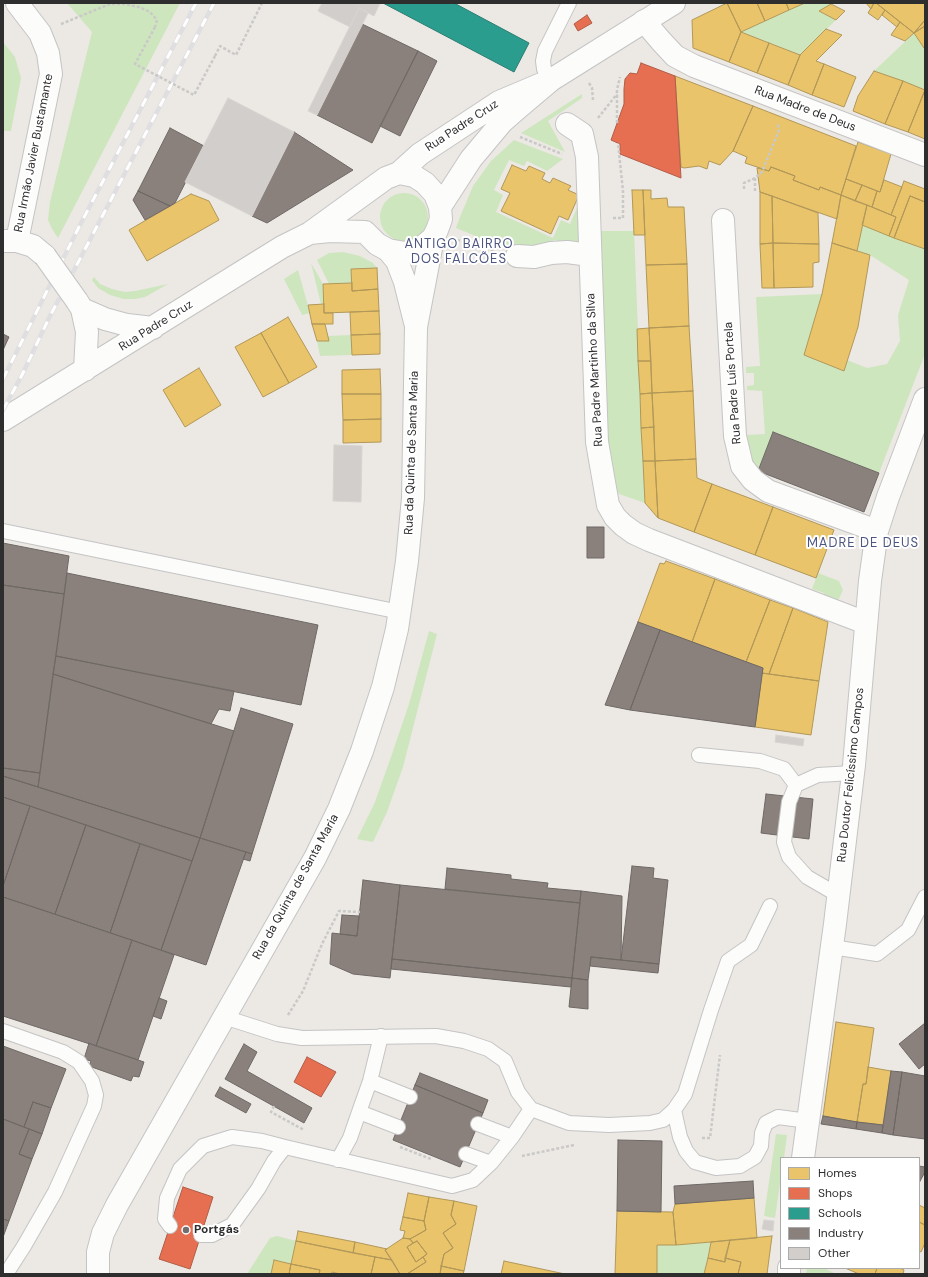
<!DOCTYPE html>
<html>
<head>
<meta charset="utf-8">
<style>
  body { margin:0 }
  #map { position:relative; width:928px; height:1277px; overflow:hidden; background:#ece8e4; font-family:"DM Sans",sans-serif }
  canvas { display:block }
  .frame { position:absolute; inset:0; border:4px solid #2e2e2e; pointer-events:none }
  .legend { position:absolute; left:780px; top:1157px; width:140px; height:112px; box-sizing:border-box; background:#fff; border:1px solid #ababab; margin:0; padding:5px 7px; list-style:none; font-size:12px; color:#2e2e2e }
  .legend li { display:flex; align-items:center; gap:8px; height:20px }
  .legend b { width:20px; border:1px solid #ababab }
</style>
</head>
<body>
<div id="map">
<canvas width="928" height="1277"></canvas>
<div class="frame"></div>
<ul class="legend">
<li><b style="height:11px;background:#e9c46a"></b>Homes</li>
<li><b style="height:11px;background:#e76f51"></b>Shops</li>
<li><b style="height:11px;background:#2a9d8f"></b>Schools</li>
<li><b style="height:11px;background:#8a817c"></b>Industry</li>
<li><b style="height:11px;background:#d1cecb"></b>Other</li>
</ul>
</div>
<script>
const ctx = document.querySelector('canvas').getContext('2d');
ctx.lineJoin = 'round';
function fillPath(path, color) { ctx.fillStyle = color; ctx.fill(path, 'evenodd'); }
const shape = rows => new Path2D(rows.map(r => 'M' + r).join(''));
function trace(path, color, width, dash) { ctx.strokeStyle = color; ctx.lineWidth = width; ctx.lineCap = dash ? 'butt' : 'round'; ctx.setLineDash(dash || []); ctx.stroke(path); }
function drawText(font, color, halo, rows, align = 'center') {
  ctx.font = font + ' "DM Sans",sans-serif'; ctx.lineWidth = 4; ctx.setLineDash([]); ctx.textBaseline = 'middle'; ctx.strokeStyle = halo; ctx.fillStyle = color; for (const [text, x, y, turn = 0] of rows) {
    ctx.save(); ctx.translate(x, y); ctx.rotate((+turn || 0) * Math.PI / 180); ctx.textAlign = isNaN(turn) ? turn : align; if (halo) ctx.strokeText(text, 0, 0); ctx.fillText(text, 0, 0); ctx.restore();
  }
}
fillPath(shape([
  [67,3,180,3,58,238,52,229,48,220,50,202,92,32],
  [805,3,830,3,831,4,819,11,836,20,800,55,741,32],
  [914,33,925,47,925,90,874,71],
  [3,42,15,57,21,78,11,131,3,131],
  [582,94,582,98,548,121,565,152,521,133],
  [514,140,563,159,547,171,527,161,524,166,509,160,494,190,503,195,496,212,553,238,561,220,570,224,579,203,579,247,555,240,531,248,502,247,456,228,460,217,473,186,491,161],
  '380 217a24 24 0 1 1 48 0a24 24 0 1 1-48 0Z',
  [862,225,925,249,925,354,879,473,773,432,758,471,750,464,746,435,765,434,762,391,747,390,747,386,754,385,754,373,746,373,746,367,760,366,756,297,822,294,804,355,844,371,847,360,867,368,887,364,900,341,898,315,909,280,870,255,857,251],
  [597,231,634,231,645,503,619,494,612,482,609,469],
  [343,252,360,256,373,263,377,268,351,269,352,283,329,284,317,260,329,253],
  [311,263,323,284,324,304,321,304],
  [298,270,310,313,302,315,284,279],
  [94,277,100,284,112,289,125,292,135,291,168,284,145,297,135,299,124,299,110,295,98,288,92,280],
  [351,335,352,355,320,356,317,341,328,341,327,336],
  [818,573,839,581,843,590,838,601,821,601,824,593,812,589],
  [429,631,437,634,403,767,387,812,373,842,357,839,375,802,392,754,409,704],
  [776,1134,787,1135,784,1158,781,1158,781,1177,775,1218,764,1216],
  [277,1236,296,1241,291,1264,274,1260,271,1274,247,1274,270,1238],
  [711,1242,704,1274,657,1274,657,1245],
  [807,1268,824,1268,836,1274,806,1274]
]), '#cee6be');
const homes = shape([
  [727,3,741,32,729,62,693,48,692,20,727,3],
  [727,3,757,3,765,21,741,32,727,3],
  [757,3,786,3,789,10,765,21,757,3],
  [786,3,805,3,789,10,786,3],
  [866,3,874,3,871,9,866,3],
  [874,3,876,3,885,10,878,20,868,13,874,3],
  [876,3,925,3,925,20,914,33,876,3],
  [831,4,845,11,836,20,819,11,831,4],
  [885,10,900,22,897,27,882,15,885,10],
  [925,20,925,26,914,33,925,20],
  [900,22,914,33,905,41,891,35,900,22],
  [925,26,925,47,924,48,914,33,925,26],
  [826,29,842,35,816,61,824,64,812,95,788,85,800,55,826,29],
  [741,32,769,43,757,73,729,62,741,32],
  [769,43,800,55,788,85,757,73,769,43],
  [824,64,856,77,844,107,812,95,824,64],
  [874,71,903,81,885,124,853,111,858,96,874,71],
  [675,76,753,106,733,151,720,165,709,161,707,169,699,166,684,168,681,167,675,76],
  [903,81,925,90,908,132,885,124,903,81],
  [925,90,925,139,908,132,925,90],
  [753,106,856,146,841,195,820,187,819,190,793,180,795,176,771,167,769,171,745,163,747,157,733,151,753,106],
  [858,142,891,154,880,192,846,179,858,142],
  [512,165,526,171,529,166,545,173,542,179,550,183,553,178,571,186,568,190,579,195,568,220,559,216,551,234,501,211,510,193,501,189,512,165],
  [771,167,795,176,793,180,819,190,820,187,841,195,837,219,760,192,757,168,769,171,771,167],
  [846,179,862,185,855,201,841,195,846,179],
  [884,180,902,187,891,215,872,207,877,191,880,192,884,180],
  [904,181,925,189,925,202,910,196,894,238,889,236,896,217,891,215,904,181],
  [862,185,877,191,872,207,855,201,862,185],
  [632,190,643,190,645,235,634,235,632,190],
  [643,190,651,190,651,199,667,198,668,207,684,207,687,264,646,265,643,190],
  [760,192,772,196,773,243,760,244,760,192],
  [191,194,209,201,219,220,147,261,129,230,191,194],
  [841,195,867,205,857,251,832,243,841,195],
  [772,196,818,213,819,244,773,243,772,196],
  [910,196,925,202,925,249,894,238,910,196],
  [867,205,896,217,889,236,862,225,867,205],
  [773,243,774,288,762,288,760,244,773,243],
  [773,243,819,244,819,262,813,263,813,287,774,288,773,243],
  [832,243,870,255,858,327,844,371,804,355,822,294,832,243],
  [687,264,689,326,649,328,646,265,687,264],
  [377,268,378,289,352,291,351,269,377,268],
  [352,283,352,291,378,289,379,311,324,313,323,284,352,283],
  [324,304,324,313,333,313,333,324,312,324,308,305,324,304],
  [379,311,380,334,351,335,350,312,379,311],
  [288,317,317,367,289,383,261,333,288,317],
  [312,324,325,324,329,341,317,341,312,324],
  [689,326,693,391,652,393,649,328,689,326],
  [649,328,651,361,638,361,637,329,649,328],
  [261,333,289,383,263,397,235,347,261,333],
  [380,334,380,354,352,355,351,335,380,334],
  [638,361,651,361,652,393,640,394,638,361],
  [199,368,221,405,185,427,163,390,199,368],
  [380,369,381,394,342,394,342,370,380,369],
  [693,391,696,459,655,461,652,393,693,391],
  [652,393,654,427,641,428,640,394,652,393],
  [342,394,381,394,381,419,343,420,342,394],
  [381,419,381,442,343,443,343,420,381,419],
  [654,427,655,461,643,461,641,428,654,427],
  [696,459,697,478,712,484,694,532,658,518,655,461,696,459],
  [643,461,655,461,658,518,645,503,643,461],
  [712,484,773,507,755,555,694,532,712,484],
  [773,507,834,530,816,578,755,555,773,507],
  [666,561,715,579,692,642,638,622,660,563,664,564,666,561],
  [715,579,770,600,746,662,692,642,715,579],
  [770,600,793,608,769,674,762,673,763,668,746,662,770,600],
  [793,608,828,622,819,681,769,674,793,608],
  [762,673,819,681,811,735,755,727,762,673],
  [836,1022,874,1028,866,1084,863,1084,857,1122,823,1116,836,1022],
  [868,1067,891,1071,883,1125,857,1122,863,1084,866,1084,868,1067],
  [408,1193,429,1197,424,1221,403,1217,408,1193],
  [429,1197,454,1201,451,1215,456,1224,443,1233,453,1248,444,1254,440,1274,407,1274,426,1262,423,1257,427,1254,417,1241,413,1243,410,1239,426,1230,424,1221,429,1197],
  [754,1198,757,1238,676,1245,673,1212,675,1204,754,1198],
  [454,1201,477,1206,464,1271,441,1266,444,1254,453,1248,443,1233,456,1224,451,1215,454,1201],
  [919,1205,925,1208,925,1225,919,1222,919,1205],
  [617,1211,673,1212,676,1245,657,1245,657,1274,615,1274,617,1211],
  [403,1217,424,1221,426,1230,410,1239,403,1238,405,1231,400,1230,403,1217],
  [919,1222,925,1225,925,1243,921,1252,919,1251,919,1222],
  [298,1231,355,1242,353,1253,296,1241,298,1231],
  [772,1236,767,1274,738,1274,741,1262,725,1258,730,1240,772,1236],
  [403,1238,410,1239,413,1243,407,1247,416,1262,423,1257,426,1262,407,1274,400,1274,385,1250,403,1238],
  [730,1240,725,1262,708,1258,711,1242,730,1240],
  [296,1241,375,1257,371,1274,340,1274,332,1272,331,1274,319,1274,320,1270,291,1264,296,1241],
  [417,1241,427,1254,416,1262,407,1247,417,1241],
  [355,1242,387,1249,385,1250,392,1260,353,1253,355,1242],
  [375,1257,392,1260,400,1274,371,1274,375,1257],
  [708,1258,725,1262,725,1258,741,1262,738,1274,704,1274,708,1258],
  [274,1260,291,1264,289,1274,271,1274,274,1260],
  [504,1261,565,1274,501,1274,504,1261],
  [291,1264,320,1270,319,1274,289,1274,291,1264],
  [441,1266,464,1271,463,1274,440,1274,441,1266],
  [845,1268,877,1268,875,1274,859,1274,845,1268],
  [877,1268,900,1268,904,1270,903,1274,875,1274,877,1268]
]);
fillPath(homes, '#e9c46a');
trace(homes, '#b19758', 1);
const shops = shape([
  [587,15,592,23,578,31,574,24,587,15],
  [641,63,675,76,681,178,620,154,620,144,611,140,624,104,624,89,625,79,630,73,637,74,641,63],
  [307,1057,336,1072,321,1097,294,1082,307,1057],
  [183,1187,213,1197,190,1269,159,1259,183,1187]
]);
fillPath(shops, '#e76f51');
trace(shops, '#b05c46', 1);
const schools = shape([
  [383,3,454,3,529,43,514,72,383,3]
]);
fillPath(schools, '#2a9d8f');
trace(schools, '#2b7c72', 1);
const industry = shape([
  [362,24,418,51,372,143,317,115,362,24],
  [418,51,437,61,400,136,380,126,418,51],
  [170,128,204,146,175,203,170,206,138,191,170,128],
  [294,132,353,170,267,223,252,216,294,132],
  [138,191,170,206,145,220,133,200,138,191],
  [3,334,9,337,3,350,3,334],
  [773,432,879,473,864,512,758,471,773,432],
  [587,527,604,527,604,558,587,558,587,527],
  [3,543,69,556,64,594,3,585,3,543],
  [67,573,318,625,301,705,56,656,67,573],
  [3,585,64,594,40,773,3,768,3,585],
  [638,622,660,630,630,710,605,705,638,622],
  [660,630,763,668,755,727,630,710,660,630],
  [56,656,234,691,230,711,219,709,211,724,53,674,56,656],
  [53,674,234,731,200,838,38,787,53,674],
  [241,708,293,724,252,854,200,838,241,708],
  [3,768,40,773,38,787,3,776,3,768],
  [3,776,200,838,192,861,3,797,3,776],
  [766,794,813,799,809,839,761,833,766,794],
  [3,797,30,806,3,886,3,797],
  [30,806,86,825,55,914,3,897,3,886,30,806],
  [86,825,140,844,110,933,55,914,86,825],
  [200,838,246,852,206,965,161,950,200,838],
  [140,844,192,861,161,950,110,933,140,844],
  [246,852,252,854,250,861,243,859,246,852],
  [632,866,654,868,653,878,668,880,659,964,621,960,632,866],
  [447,868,511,875,511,879,548,883,547,888,581,891,580,903,445,889,447,868],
  [363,880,400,885,390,978,353,974,330,964,332,933,357,936,363,880],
  [400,885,580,903,572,978,392,959,400,885],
  [581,891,622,896,621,960,591,957,588,980,572,978,581,891],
  [3,897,132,940,96,1046,3,1016,3,897],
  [342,915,359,916,357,936,340,934,342,915],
  [132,940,174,955,138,1060,96,1046,132,940],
  [591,957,659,964,658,973,590,966,591,957],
  [392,959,572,978,571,987,391,969,392,959],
  [572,978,588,980,588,1009,569,1007,572,978],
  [159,998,167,1001,161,1019,153,1016,159,998],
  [925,1023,925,1064,919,1069,899,1044,925,1023],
  [89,1043,144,1062,139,1077,133,1076,131,1081,89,1066,91,1061,84,1059,89,1043],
  [244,1044,257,1052,247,1071,312,1108,304,1123,225,1079,244,1044],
  [3,1046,66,1069,51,1108,33,1102,24,1127,3,1119,3,1046],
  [891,1071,902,1072,893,1135,882,1133,891,1071],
  [902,1072,925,1076,925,1139,893,1135,902,1072],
  [420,1073,488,1100,483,1113,415,1085,420,1073],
  [415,1085,483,1113,460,1167,393,1140,415,1085],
  [220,1087,251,1104,246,1113,215,1096,220,1087],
  [33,1102,51,1108,42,1134,24,1127,33,1102],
  [823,1116,857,1122,856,1129,821,1124,823,1116],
  [3,1119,29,1129,19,1154,32,1159,9,1221,3,1219,3,1119],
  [857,1122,883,1125,882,1133,856,1129,857,1122],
  [29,1129,42,1134,32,1159,19,1154,29,1129],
  [618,1140,662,1141,661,1212,617,1211,618,1140],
  [919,1166,925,1167,925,1172,919,1183,919,1166],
  [753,1181,754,1198,675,1204,674,1186,753,1181],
  [3,1219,9,1221,3,1237,3,1219]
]);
fillPath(industry, '#8a817c');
trace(industry, '#6e6865', 1);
const building = shape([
  [322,3,357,3,359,8,350,27,318,11,322,3],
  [357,3,380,3,374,16,359,8,357,3],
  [359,8,368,13,317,115,308,111,359,8],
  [228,98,294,132,252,216,185,182,228,98],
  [334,445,362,446,361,502,333,501,334,445],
  [776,735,804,739,803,746,775,742,776,735],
  [764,1220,774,1221,773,1231,762,1229,764,1220]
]);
fillPath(building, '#d1cecb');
trace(building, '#d7d4d0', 1);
const service = shape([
  [551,80,544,69,543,61,545,51,569,3],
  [3,531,400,612],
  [699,755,760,761,784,769,796,785],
  [838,895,807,877,789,857,784,842,789,802,796,785,818,775,853,773],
  [832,947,877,954,908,930,925,897],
  [224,1017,277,1034,302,1038,436,1036,464,1041,488,1049,505,1061,518,1092,531,1109,569,1123,609,1125,650,1123,663,1120,674,1110,685,1094,711,1010,728,961,751,945,770,906],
  [3,1031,63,1052,79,1062,92,1081,96,1095,94,1106,55,1192,24,1246,6,1274],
  [370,1081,410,1097],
  [674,1110,680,1137,686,1151,695,1162,716,1168,740,1166,755,1157,761,1146,762,1133,766,1123,778,1117,808,1121],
  [359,1112,398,1127],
  [478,1124,512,1137],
  [466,1154,491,1163],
  [338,1160,350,1138,359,1112,370,1081,381,1036],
  [170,1226,165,1219,167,1198,180,1169,203,1146,232,1137,262,1141,285,1147],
  [201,1235,212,1235,232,1225,258,1189,274,1161,285,1147,452,1186,473,1180,491,1163,512,1137,531,1109]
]);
const minor = shape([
  [644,21,661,41,675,56,694,66,925,155],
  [567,124,582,134,587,157,597,442,608,505,615,517,623,525,634,533,649,540,866,623],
  [723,220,735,436,742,466,753,480,768,491,877,531],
  [17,241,51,74,48,53,40,33,17,3],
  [388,250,397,261,405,282,415,322],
  [517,256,534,257,551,253,567,252,590,255],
  [803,1158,835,924,854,765,870,581,877,531,888,497,925,399],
  [98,1274,98,1252,103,1233,117,1205,315,858,339,809,362,751,383,687,397,629,407,561,413,498,416,327,433,238],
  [789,1274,789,1268]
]);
const tertiary = shape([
  [440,207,471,159,502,122,518,108,551,80,674,3],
  [310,233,330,231,365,232,377,244,388,250,405,253,420,249,433,238,437,230,441,219,440,207,435,194,425,183,414,176,399,173],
  [3,241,17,241,33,246,45,256],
  [77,301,82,309,87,332,85,370],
  [82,309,105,319,127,325,153,328],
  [3,420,282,247,310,233,386,178,399,173,420,154,499,102,551,80]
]);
trace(service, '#c5c4c5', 16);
trace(minor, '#c5c4c5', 24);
trace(tertiary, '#c5c4c5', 24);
trace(shape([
  [61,24,110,4,124,4,139,7,150,12,157,20,155,27],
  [215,56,220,46,236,55,262,3],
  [589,83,592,88,593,100],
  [598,118,617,94],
  [617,123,617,90,620,77],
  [520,137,562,154],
  [744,189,744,183,755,178],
  [755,191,755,178,762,172,779,130,778,124],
  [613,218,623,218,623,191,618,143],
  [457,240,495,251],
  [288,1015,303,991,322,944,339,911,360,912],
  [274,1106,271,1112,304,1130],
  [702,1138,710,1138,720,1055],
  [400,1147,431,1159],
  [522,1156,574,1145]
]), '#c9c9c8', 2.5, [3, 2]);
trace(service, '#fcfcfb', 14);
trace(minor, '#fcfcfb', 22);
trace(tertiary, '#fcfcfb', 22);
const rail = shape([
  [3,379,79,227,196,3],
  [3,410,22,375,49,318,214,3]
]);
trace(rail, '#dfdfe1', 4.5);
trace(rail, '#fff', 3, [9]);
const tertiaryBridge = shape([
  [45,256,77,301]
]);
trace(tertiaryBridge, '#c5c4c5', 24, []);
trace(shape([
  [155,27,135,64,194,95,215,56]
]), '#c9c9c8', 2.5, [3, 2]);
trace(tertiaryBridge, '#fcfcfb', 22);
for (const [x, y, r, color] of [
  [186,1230,4,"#706f6e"]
]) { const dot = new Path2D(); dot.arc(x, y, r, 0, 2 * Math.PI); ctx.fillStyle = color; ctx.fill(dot); trace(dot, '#fff', 1.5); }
drawText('12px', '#2e2e2e', '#fff', [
  ["Rua Madre de Deus",805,109,21],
  ["Rua Padre Cruz",462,126,-33],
  ["Rua Irmão Javier Bustamante",34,153,-79],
  ["Rua Padre Cruz",156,326,-32],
  ["Rua Padre Martinho da Silva",595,370,-93],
  ["Rua Padre Luís Portela",733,383,-94],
  ["Rua da Quinta de Santa Maria",412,453,-88],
  ["Rua Doutor Felicíssimo Campos",851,775,-84],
  ["Rua da Quinta de Santa Maria",296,887,-61]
]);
drawText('bold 12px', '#2e2e2e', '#fff', [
  ["Portgás",194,1230]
], 'left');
ctx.letterSpacing = '1px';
drawText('13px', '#4d5680', '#fff', [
  ["ANTIGO BAIRRO",459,245],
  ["DOS FALCÕES",459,260],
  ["MADRE DE DEUS",863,544]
]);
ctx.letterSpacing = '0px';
</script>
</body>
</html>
